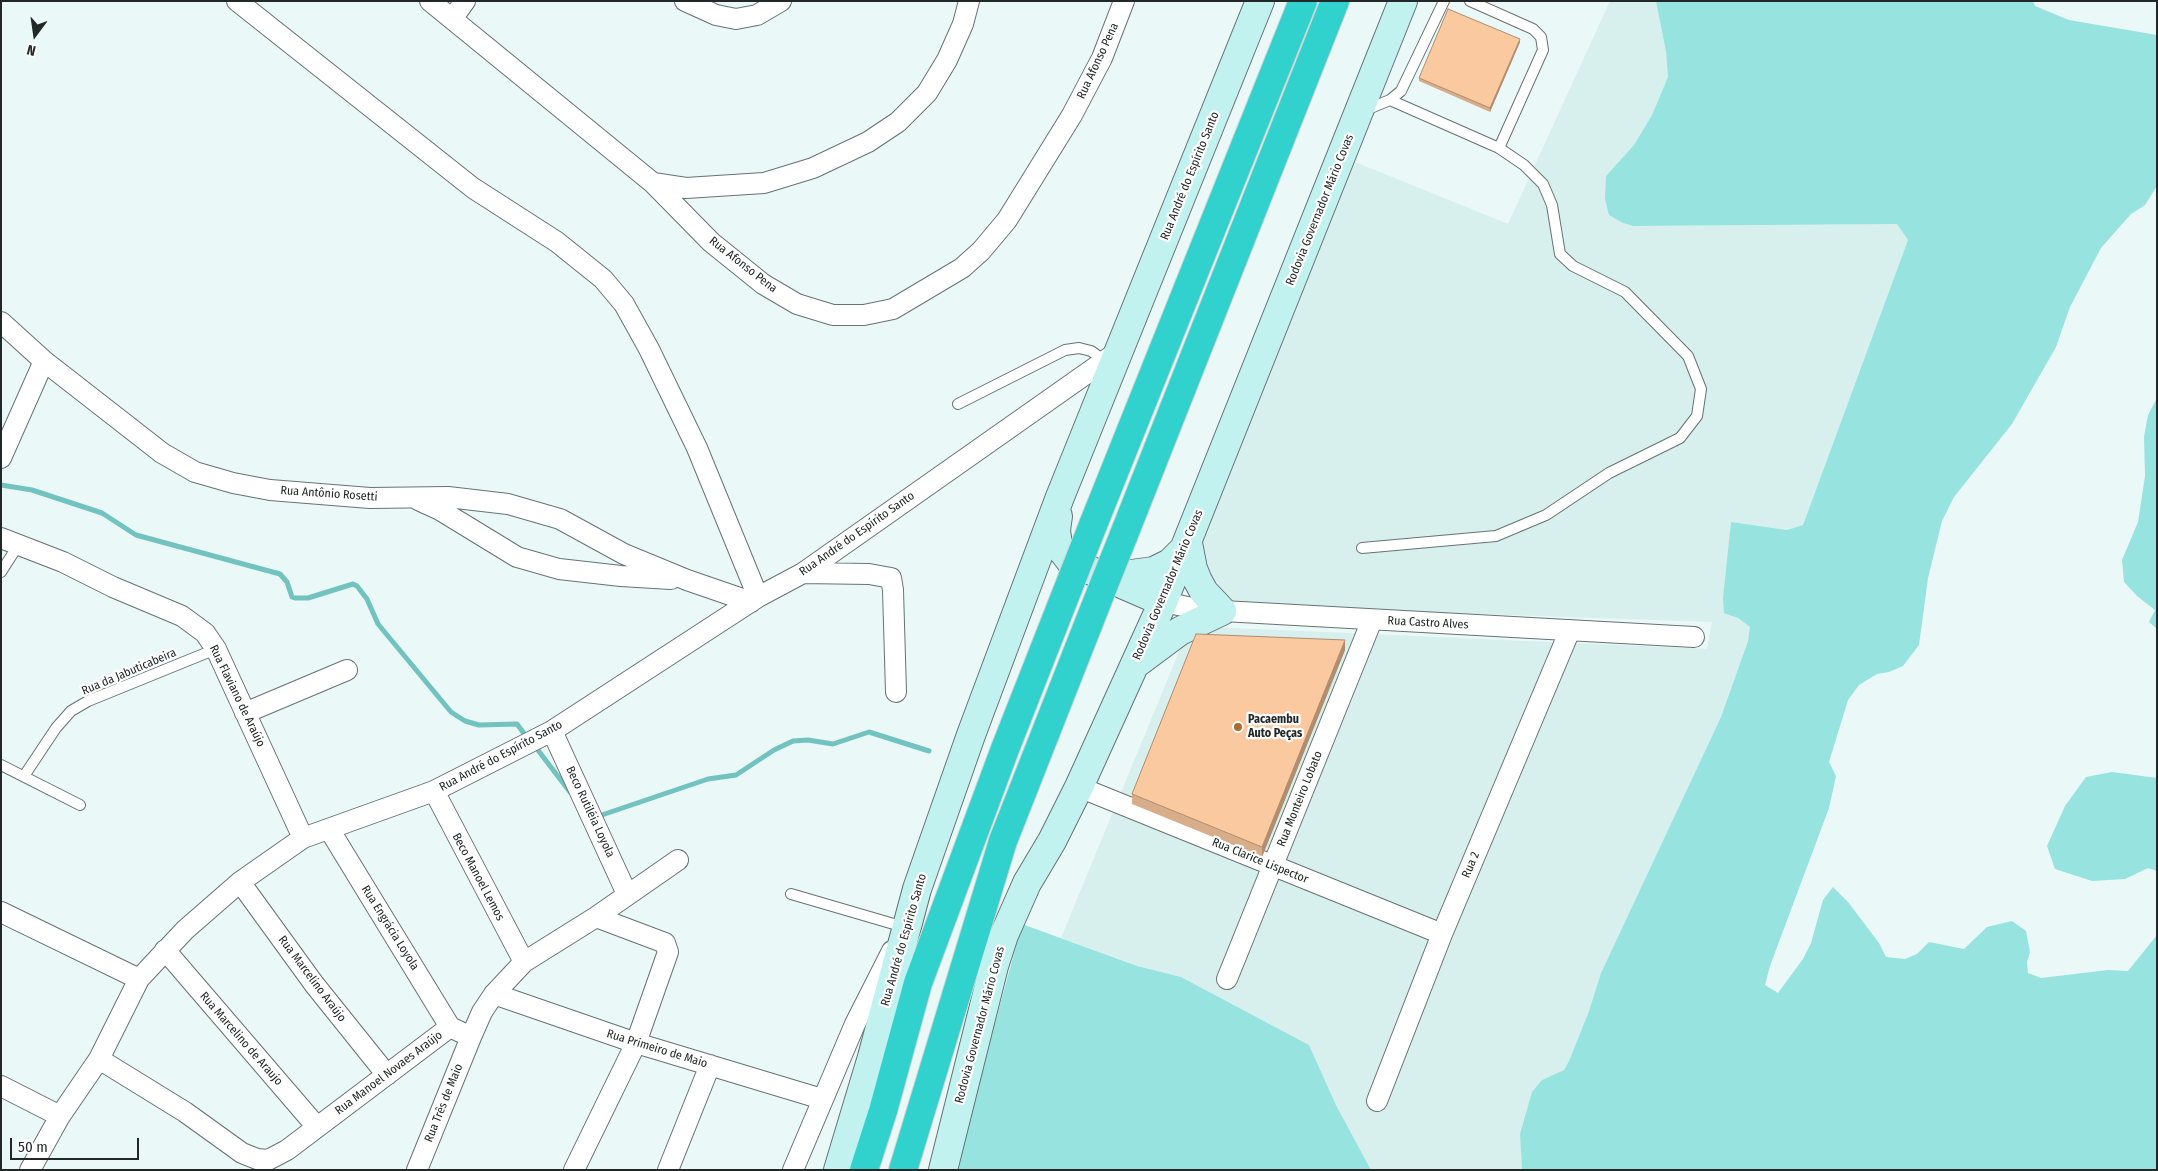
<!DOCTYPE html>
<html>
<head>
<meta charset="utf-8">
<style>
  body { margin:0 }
  #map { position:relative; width:2158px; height:1171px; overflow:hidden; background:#eaf8f7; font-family:"Fira Sans Condensed",sans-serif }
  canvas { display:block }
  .frame { position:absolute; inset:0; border:2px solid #222827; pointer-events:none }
  .north { position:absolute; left:10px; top:10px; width:50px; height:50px; -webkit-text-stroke:4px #fff; paint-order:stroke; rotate:194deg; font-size:14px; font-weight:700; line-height:20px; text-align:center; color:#222827 }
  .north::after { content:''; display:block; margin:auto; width:18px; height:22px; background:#222827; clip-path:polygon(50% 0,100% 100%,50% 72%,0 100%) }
  .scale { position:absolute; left:10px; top:1138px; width:129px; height:22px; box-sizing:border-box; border:2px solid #222827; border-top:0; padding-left:6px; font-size:15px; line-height:18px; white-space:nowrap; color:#222827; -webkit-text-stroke:4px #fff; paint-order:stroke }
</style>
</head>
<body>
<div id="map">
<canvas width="2158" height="1171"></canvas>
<div class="frame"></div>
<div class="north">N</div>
<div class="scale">50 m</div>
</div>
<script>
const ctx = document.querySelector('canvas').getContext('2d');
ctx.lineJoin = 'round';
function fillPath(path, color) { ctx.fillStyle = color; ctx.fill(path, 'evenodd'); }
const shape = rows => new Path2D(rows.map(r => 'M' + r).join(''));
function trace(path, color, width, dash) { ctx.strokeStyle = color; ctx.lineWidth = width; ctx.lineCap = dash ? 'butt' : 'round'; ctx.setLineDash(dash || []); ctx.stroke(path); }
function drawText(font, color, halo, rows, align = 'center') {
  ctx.font = font + ' "Fira Sans Condensed",sans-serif'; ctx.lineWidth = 4.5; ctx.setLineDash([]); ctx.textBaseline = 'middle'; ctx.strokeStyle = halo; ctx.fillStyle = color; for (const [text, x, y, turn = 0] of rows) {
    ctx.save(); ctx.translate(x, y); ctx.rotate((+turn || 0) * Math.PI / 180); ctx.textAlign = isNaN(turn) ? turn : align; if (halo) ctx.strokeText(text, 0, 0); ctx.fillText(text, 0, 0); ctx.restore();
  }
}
fillPath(shape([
  [1610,1,1656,1,1666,52,1668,77,1652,115,1634,145,1606,176,1623,223,1633,226,1897,224,1908,240,1803,525,1787,530,1731,522,1729,551,1738,618,1751,627,1748,641,1721,717,1601,973,1589,1011,1569,1061,1564,1070,1542,1080,1520,1134,1522,1170,1371,1170,1336,1105,1309,1045,1181,977,1137,966,1061,938,1183,642,1212,627,1707,649,1712,622,1245,606,1235,604,1216,593,1197,553,1350,160,1508,224]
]), '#d7efed');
fillPath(shape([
  [1656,1,2033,1,2035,6,2069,20,2157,35,2157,186,2145,205,2131,214,2101,248,2070,307,2056,347,2012,424,1954,497,1942,521,1928,578,1919,645,1903,666,1889,672,1877,674,1859,685,1848,700,1829,762,1836,776,1829,808,1770,966,1765,985,1778,993,1803,959,1811,943,1823,900,1833,887,1848,902,1879,943,1886,957,1905,959,1917,954,1929,942,1964,949,1987,927,2012,921,2026,931,2030,952,2027,962,2028,973,2041,978,2108,970,2128,971,2157,935,2157,1170,1522,1170,1520,1134,1532,1092,1542,1080,1564,1070,1569,1061,1589,1011,1601,973,1721,717,1748,641,1750,627,1738,618,1724,613,1723,598,1731,522,1787,530,1803,525,1908,240,1897,224,1633,226,1623,223,1609,215,1605,199,1606,176,1634,145,1652,115,1668,77,1666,52],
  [2157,398,2157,629,2149,622,2155,610,2137,596,2124,582,2122,560,2138,522,2145,476,2144,437,2148,415],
  [2112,772,2157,778,2157,871,2148,868,2125,879,2092,881,2055,869,2047,846,2065,806,2086,777],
  [1022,924,1137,966,1181,977,1309,1045,1336,1105,1371,1170,955,1170]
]), '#97e3e0');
trace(shape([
  [1,485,32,490,102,513,136,535,280,574,287,582,292,597,295,598,308,598,353,584,357,586,367,599,378,624,451,712,465,721,479,725,517,724,528,739],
  [534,745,570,792],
  [596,817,708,779,736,775,774,750,793,741,808,740,833,744,869,732,929,751]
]), '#72c3bf', 5);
const lane = shape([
  [1390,100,1499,148,1543,50,1541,37,1533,29,1470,1],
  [1363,111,1390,100,1401,91,1444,1],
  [958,404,1065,350,1079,348,1091,351,1105,361],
  [1362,548,1496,536,1546,515,1609,473,1680,438,1697,416,1701,389,1688,356,1625,292,1573,266,1560,254,1552,205,1543,184,1524,165,1499,148],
  [1,572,19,544],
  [1,765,80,805],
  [24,776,56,728,71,711,88,701,216,649],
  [791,894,904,927]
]);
const street = shape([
  [237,1,473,188,557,242,603,279,624,304,649,349,697,448,758,597],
  [430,1,653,183,711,242,763,284,797,304,833,315,864,315,893,309,962,268,981,251,1007,220,1072,115,1102,58,1124,1],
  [685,1,716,15,736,19,757,15,781,1],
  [452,19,465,1],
  [653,183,686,188,764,183,813,168,868,142,898,122,927,93,947,60,963,24,969,1],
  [1,322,44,361,162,453,195,472,233,483,270,490,370,498,448,497,508,504,560,519,624,554,687,580,751,602],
  [1,458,44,361],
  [418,500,440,510,517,557,559,569,621,576,671,579],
  [1,538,63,562,113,587,182,616,205,633,216,649,303,838],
  [803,573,869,574,891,578,893,590,896,692],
  [1163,602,1203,610,1241,612,1694,637],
  [245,713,347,670],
  [552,731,627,894],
  [1079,787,1442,934],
  [434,791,524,962],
  [329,829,450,1027],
  [240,882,314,984,387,1075],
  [1,912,139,979],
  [165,950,317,1127],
  [1227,979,1372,620],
  [494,994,636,1043,822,1099],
  [99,1059,185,1112,242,1153,257,1159,268,1160,287,1150,450,1027,471,1037,482,1012,494,994,524,962,596,917,678,860],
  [1,1086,60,1116],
  [1377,1101,1442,934,1570,630],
  [30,1170,60,1116,99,1059,139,979,185,930,240,882,303,838,434,791,552,731,758,597,803,573,1120,350],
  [417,1170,471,1037],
  [574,1170,636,1043,668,952,665,943,596,917],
  [668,1170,710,1065],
  [793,1170,855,1024,892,951]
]);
const secondary = shape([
  [1058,516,1056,530,1058,545,1071,562,1163,602],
  [1109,577,1154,571,1170,563,1184,549],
  [1137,663,1180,631,1222,611,1204,592,1198,581,1193,569,1188,543],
  [838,1170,872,1057,917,889,971,735,1060,497,1260,1],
  [943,1170,994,966,1004,935,1027,883,1052,841,1079,787,1163,602,1403,1]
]);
const highway = shape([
  [1093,525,1303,1],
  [1123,537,1335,1],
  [864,1170,883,1111,918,983,1005,749,1073,576],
  [903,1170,1003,841,1103,587]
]);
trace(lane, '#677373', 12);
trace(street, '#677373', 22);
trace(secondary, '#677373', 30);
trace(highway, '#d3d4d4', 30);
trace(lane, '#fff', 10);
trace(street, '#fff', 20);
trace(secondary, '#c1f2f0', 28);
trace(highway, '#31d2ce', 28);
const highwayBridge = shape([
  [1073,576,1093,525],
  [1103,587,1123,537]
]);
trace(highwayBridge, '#d3d4d4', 30, []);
trace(highwayBridge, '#31d2ce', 28);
fillPath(shape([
  [1520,42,1490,112,1419,81,1419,78],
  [1345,650,1262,857,1132,804,1132,794]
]), '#d8ad89');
fillPath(shape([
  [1520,39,1520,42,1490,112,1490,108],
  [1345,640,1345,650,1262,857,1262,847]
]), '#b08d6f');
const building = shape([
  [1448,9,1520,39,1490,108,1419,78,1448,9],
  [1196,634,1345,640,1262,847,1132,794,1196,634]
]);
fillPath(building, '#fbc99f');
trace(building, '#b08d6f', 1);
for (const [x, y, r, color] of [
  [1238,727,5,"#aa6c31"]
]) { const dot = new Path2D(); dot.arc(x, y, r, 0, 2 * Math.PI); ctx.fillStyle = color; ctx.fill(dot); trace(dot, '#fff', 2); }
drawText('12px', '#222827', '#fff', [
  ["Rua Afonso Pena",1098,61,-65],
  ["Rua André do Espírito Santo",1190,176,-68],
  ["Rodovia Governador Mário Covas",1320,210,-68],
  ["Rua Afonso Pena",743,265,38],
  ["Rua Antônio Rosetti",329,494,4],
  ["Rua André do Espírito Santo",857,534,-35],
  ["Rodovia Governador Mário Covas",1168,585,-67],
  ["Rua Castro Alves",1428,623,3],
  ["Rua da Jabuticabeira",129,672,-23],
  ["Rua Flaviano de Araújo",237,696,64],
  ["Rua André do Espírito Santo",501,756,-28],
  ["Rua Monteiro Lobato",1300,799,-68],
  ["Beco Rutiléia Loyola",590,812,65],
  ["Rua Clarice Lispector",1260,861,22],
  ["Rua 2",1471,865,-67],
  ["Beco Manoel Lemos",478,877,62],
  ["Rua Engrácia Loyola",390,928,58],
  ["Rua André do Espírito Santo",904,940,-74],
  ["Rua Marcelino Araújo",312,979,53],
  ["Rodovia Governador Mário Covas",980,1025,-75],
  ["Rua Marcelino de Araujo",241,1039,49],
  ["Rua Primeiro de Maio",657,1049,17],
  ["Rua Manoel Novaes Araújo",389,1073,-37],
  ["Rua Três de Maio",444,1103,-68]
]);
drawText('bold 12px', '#222827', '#fff', [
  ["Pacaembu",1248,720],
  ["Auto Peças",1248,734]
], 'left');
</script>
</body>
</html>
